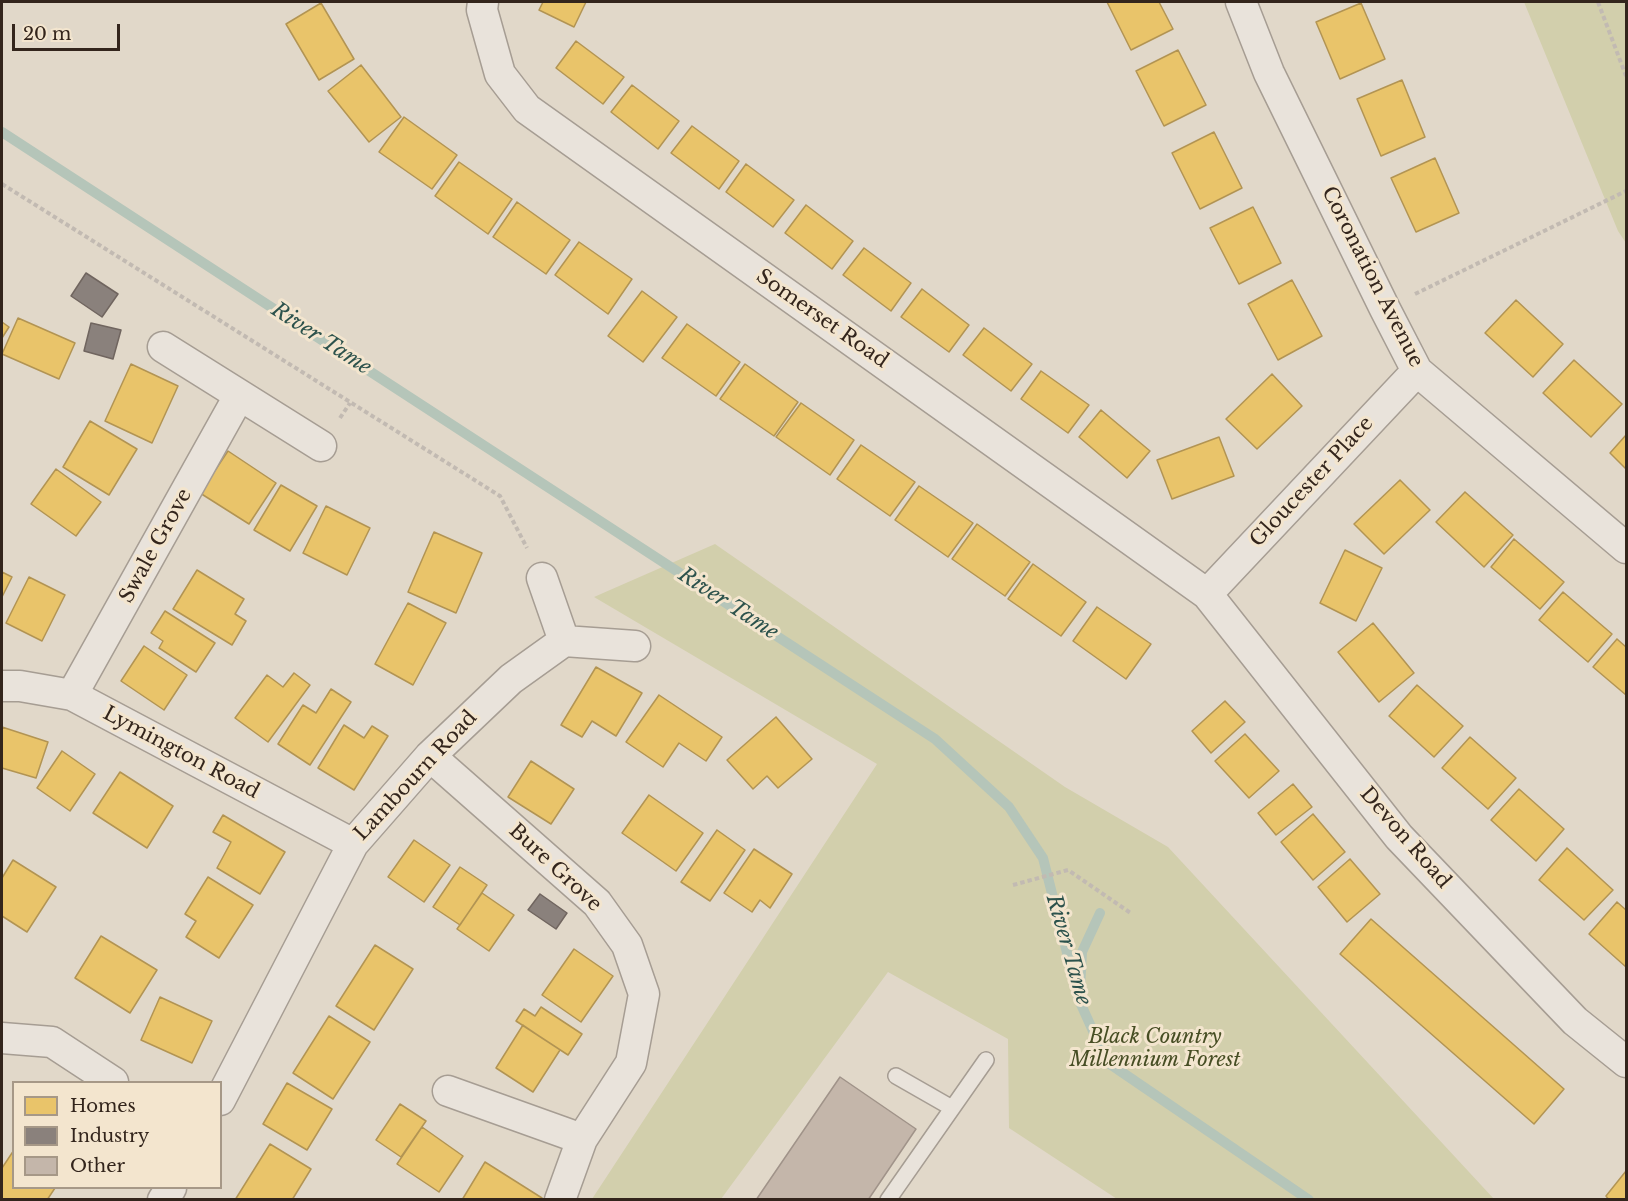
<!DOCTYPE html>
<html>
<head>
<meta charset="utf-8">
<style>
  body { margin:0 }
  #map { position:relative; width:1628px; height:1201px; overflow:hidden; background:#e1d8c9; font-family:"Libre Baskerville",serif }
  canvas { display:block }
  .frame { position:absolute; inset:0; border:3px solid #33251c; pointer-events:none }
  .legend { position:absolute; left:12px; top:1081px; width:210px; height:108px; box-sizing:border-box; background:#f3e5ce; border:2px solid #a69887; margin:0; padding:8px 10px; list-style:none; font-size:18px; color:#33251c }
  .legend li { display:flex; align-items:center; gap:12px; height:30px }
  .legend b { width:30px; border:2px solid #a69887 }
  .scale { position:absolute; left:12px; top:24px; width:108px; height:27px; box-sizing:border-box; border:3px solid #33251c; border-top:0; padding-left:8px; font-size:18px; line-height:21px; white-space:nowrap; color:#33251c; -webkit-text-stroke:4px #f3e5ce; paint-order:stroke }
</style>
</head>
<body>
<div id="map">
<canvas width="1628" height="1201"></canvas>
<div class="frame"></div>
<ul class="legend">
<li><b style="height:16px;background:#e9c46a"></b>Homes</li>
<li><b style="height:16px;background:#8a817c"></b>Industry</li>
<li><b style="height:16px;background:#c4b6aa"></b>Other</li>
</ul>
<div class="scale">20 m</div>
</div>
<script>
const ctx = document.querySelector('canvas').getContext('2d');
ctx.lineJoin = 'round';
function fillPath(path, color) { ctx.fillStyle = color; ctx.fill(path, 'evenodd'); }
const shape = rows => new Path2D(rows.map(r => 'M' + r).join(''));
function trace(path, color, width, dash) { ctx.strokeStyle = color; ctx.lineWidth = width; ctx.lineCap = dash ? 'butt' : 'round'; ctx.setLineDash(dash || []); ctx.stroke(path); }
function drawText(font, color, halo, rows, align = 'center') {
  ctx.font = font + ' "Libre Baskerville",serif'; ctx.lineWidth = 6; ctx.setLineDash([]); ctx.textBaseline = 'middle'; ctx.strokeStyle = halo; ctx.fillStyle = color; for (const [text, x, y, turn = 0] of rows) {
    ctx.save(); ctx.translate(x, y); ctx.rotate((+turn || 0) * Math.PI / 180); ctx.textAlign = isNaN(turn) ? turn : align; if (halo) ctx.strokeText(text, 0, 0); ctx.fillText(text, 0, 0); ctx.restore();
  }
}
fillPath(shape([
  [1524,2,1626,2,1626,243,1618,231],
  [715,544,1065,787,1168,847,1494,1199,1117,1199,1009,1128,1008,1039,888,972,721,1199,592,1199,877,764,594,597]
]), '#d2cfac');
const homes = shape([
  [543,2,586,2,574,27,539,10,543,2],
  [1107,2,1159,2,1173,29,1131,50,1107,2],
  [321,3,354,59,319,80,286,24,321,3],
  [1361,3,1385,59,1340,79,1316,22,1361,3],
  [576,41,624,77,603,104,556,68,576,41],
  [1178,50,1206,105,1164,126,1136,71,1178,50],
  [361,65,401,117,369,142,328,91,361,65],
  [1402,80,1425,137,1381,156,1357,99,1402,80],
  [632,85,679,121,658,149,611,112,632,85],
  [404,117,457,155,432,189,379,152,404,117],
  [692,126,739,161,719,189,671,153,692,126],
  [1214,132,1242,188,1200,209,1172,153,1214,132],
  [1435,158,1459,213,1416,232,1391,178,1435,158],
  [459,162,512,199,488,234,435,196,459,162],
  [746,164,794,200,773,227,726,192,746,164],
  [517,202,570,240,546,274,493,237,517,202],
  [806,205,853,241,832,269,785,233,806,205],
  [1253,207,1281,263,1239,284,1210,228,1253,207],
  [579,242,632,279,608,314,555,275,579,242],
  [864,248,911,283,891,311,843,275,864,248],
  [1292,280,1322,336,1278,360,1248,304,1292,280],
  [922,289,969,325,949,352,901,317,922,289],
  [642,291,677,317,643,362,608,336,642,291],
  [1516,300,1563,344,1533,377,1485,333,1516,300],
  [18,318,75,343,59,379,2,354,18,318],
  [2,322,9,327,2,338,2,322],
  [687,324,740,362,716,396,662,358,687,324],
  [984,328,1032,364,1011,391,963,355,984,328],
  [1574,360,1622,404,1591,437,1543,393,1574,360],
  [131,364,178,386,152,443,105,421,131,364],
  [745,364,798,402,774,436,720,399,745,364],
  [1041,371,1089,405,1068,433,1021,399,1041,371],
  [1272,374,1302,406,1257,449,1226,419,1272,374],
  [801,403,854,440,830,475,776,437,801,403],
  [1101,410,1150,451,1127,478,1079,437,1101,410],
  [90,421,137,449,109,495,63,467,90,421],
  [1626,435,1626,469,1610,453,1626,435],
  [1219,437,1234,476,1172,499,1157,460,1219,437],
  [861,445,915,482,890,516,837,479,861,445],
  [228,451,276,483,249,524,200,493,228,451],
  [56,469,101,502,76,536,31,504,56,469],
  [1400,480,1430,510,1384,554,1354,524,1400,480],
  [281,485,317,506,290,551,254,530,281,485],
  [919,486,973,523,948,557,895,520,919,486],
  [1465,492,1513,535,1484,567,1436,522,1465,492],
  [326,506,370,528,347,575,303,553,326,506],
  [977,524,1030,562,1005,596,952,559,977,524],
  [434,532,482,553,456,613,408,592,434,532],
  [1514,539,1564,582,1540,609,1491,567,1514,539],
  [1345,550,1382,568,1356,621,1320,603,1345,550],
  [1033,564,1086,602,1061,636,1008,599,1033,564],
  [197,570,244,599,235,614,246,621,232,645,173,609,197,570],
  [2,572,12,577,2,597,2,572],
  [29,577,65,595,42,641,6,623,29,577],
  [1563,592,1612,634,1588,662,1539,620,1563,592],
  [408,603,446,623,413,685,375,664,408,603],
  [1097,607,1151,644,1126,679,1073,641,1097,607],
  [165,611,215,643,196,672,159,648,163,641,151,633,165,611],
  [1373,623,1414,673,1379,702,1338,652,1373,623],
  [1617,639,1626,647,1626,695,1593,667,1617,639],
  [144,646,187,675,164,710,121,681,144,646],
  [596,667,642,693,616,736,592,721,582,737,561,725,596,667],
  [294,673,310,685,268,742,235,718,267,675,283,687,294,673],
  [1417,685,1463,726,1434,757,1389,716,1417,685],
  [331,689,351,702,310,765,278,744,303,705,316,713,331,689],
  [659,695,722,737,706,761,679,743,663,767,626,742,659,695],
  [1225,701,1245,722,1211,753,1192,731,1225,701],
  [776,717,812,759,778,788,767,776,753,789,727,760,776,717],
  [344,725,364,738,372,726,388,736,354,790,318,768,344,725],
  [2,727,48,742,36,778,2,768,2,727],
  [1245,734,1279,771,1249,798,1215,761,1245,734],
  [1470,737,1516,778,1488,809,1442,768,1470,737],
  [62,751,95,774,70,811,37,788,62,751],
  [531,761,574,789,551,824,508,797,531,761],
  [120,772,173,806,147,848,93,813,120,772],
  [1293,784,1312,807,1276,835,1258,813,1293,784],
  [1519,789,1564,829,1536,861,1491,820,1519,789],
  [649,795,703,833,676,871,622,833,649,795],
  [1313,814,1345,852,1313,880,1281,842,1313,814],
  [223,815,285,852,260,894,217,868,231,842,213,832,223,815],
  [717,830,745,850,710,901,681,882,717,830],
  [414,840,450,865,424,902,388,877,414,840],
  [1567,848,1613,890,1584,920,1539,880,1567,848],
  [754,849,792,874,770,908,760,900,752,912,724,893,754,849],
  [1350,859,1380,894,1347,922,1318,887,1350,859],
  [13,860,56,887,27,932,2,916,2,878,13,860],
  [460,867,487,885,460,925,433,907,460,867],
  [208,877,253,905,219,958,186,937,196,921,185,914,208,877],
  [482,893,514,915,489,951,457,929,482,893],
  [1617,902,1626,910,1626,967,1589,934,1617,902],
  [1371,919,1564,1089,1534,1124,1340,954,1371,919],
  [101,936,157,970,130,1013,75,978,101,936],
  [375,945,413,969,374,1030,336,1006,375,945],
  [574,949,613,976,581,1022,542,995,574,949],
  [160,997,212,1021,192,1063,141,1040,160,997],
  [541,1007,582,1034,568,1055,516,1021,524,1009,535,1016,541,1007],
  [329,1016,370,1042,333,1099,293,1073,329,1016],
  [523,1025,560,1050,533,1092,496,1068,523,1025],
  [287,1083,332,1109,307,1150,263,1124,287,1083],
  [400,1104,426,1121,401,1157,376,1140,400,1104],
  [422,1127,463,1156,439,1192,397,1164,422,1127],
  [270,1144,311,1169,292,1200,235,1200,270,1144],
  [14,1150,14,1188,55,1188,47,1200,2,1200,2,1168,14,1150],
  [485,1162,542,1198,541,1200,462,1200,485,1162],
  [1626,1171,1626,1200,1609,1200,1606,1196,1626,1171]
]);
fillPath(homes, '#e9c46a');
trace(homes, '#b29453', 1.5);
const industry = shape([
  [86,273,118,294,102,317,71,296,86,273],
  [91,323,121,330,113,359,84,351,91,323],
  [540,894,567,913,556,929,528,910,540,894]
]);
fillPath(industry, '#8a817c');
trace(industry, '#70655f', 1.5);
trace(shape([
  [2,132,935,739,1009,807,1043,858,1079,1000,1107,1062,1309,1200],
  [1080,989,1082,952,1100,913]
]), '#b5c5b9', 10);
const building = shape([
  [840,1077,916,1129,868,1200,756,1200,840,1077]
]);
fillPath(building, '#c4b6aa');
trace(building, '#a09389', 1.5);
const lane = shape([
  [896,1076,952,1108],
  [888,1200,986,1060]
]);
const street = shape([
  [483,2,482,10,500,74,527,109,1207,594,1399,837,1575,1021,1626,1062],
  [1241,2,1269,73,1385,309,1417,371,1626,548],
  [163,347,321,446],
  [542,578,564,641,635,646],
  [1207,594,1417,371],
  [2,686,20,686,72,695,353,844],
  [72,695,239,396],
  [430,756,597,903,627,945,644,994,631,1063,582,1139,560,1200],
  [2,1038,52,1042,113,1082],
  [448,1091,582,1139],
  [220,1100,353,844,430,756,511,679,564,641],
  [163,1200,171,1188]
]);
trace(lane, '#a69d93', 18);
trace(street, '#a69d93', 33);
trace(shape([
  [1598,2,1626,76],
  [2,184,500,496,527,548],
  [1415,294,1626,191],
  [340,418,350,403],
  [1013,885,1068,870,1132,914]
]), '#c2bab2', 4, [4.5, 3]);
trace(lane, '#e9e3db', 15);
trace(street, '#e9e3db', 30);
drawText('20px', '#33251c', '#f3e5ce', [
  ["Coronation Avenue",1372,277,63],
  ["Somerset Road",822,319,35],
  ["Gloucester Place",1312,482,-47],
  ["Swale Grove",156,546,-61],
  ["Lymington Road",181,753,28],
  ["Lambourn Road",416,776,-47],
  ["Devon Road",1405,838,49],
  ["Bure Grove",555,868,43]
]);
drawText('italic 20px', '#474e24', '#f3e5ce', [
  ["Black Country",1155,1037],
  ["Millennium Forest",1155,1060]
]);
drawText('italic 21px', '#2c524c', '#f3e5ce', [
  ["River Tame",321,339,33],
  ["River Tame",728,604,33],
  ["River Tame",1068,950,74]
]);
</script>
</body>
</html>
